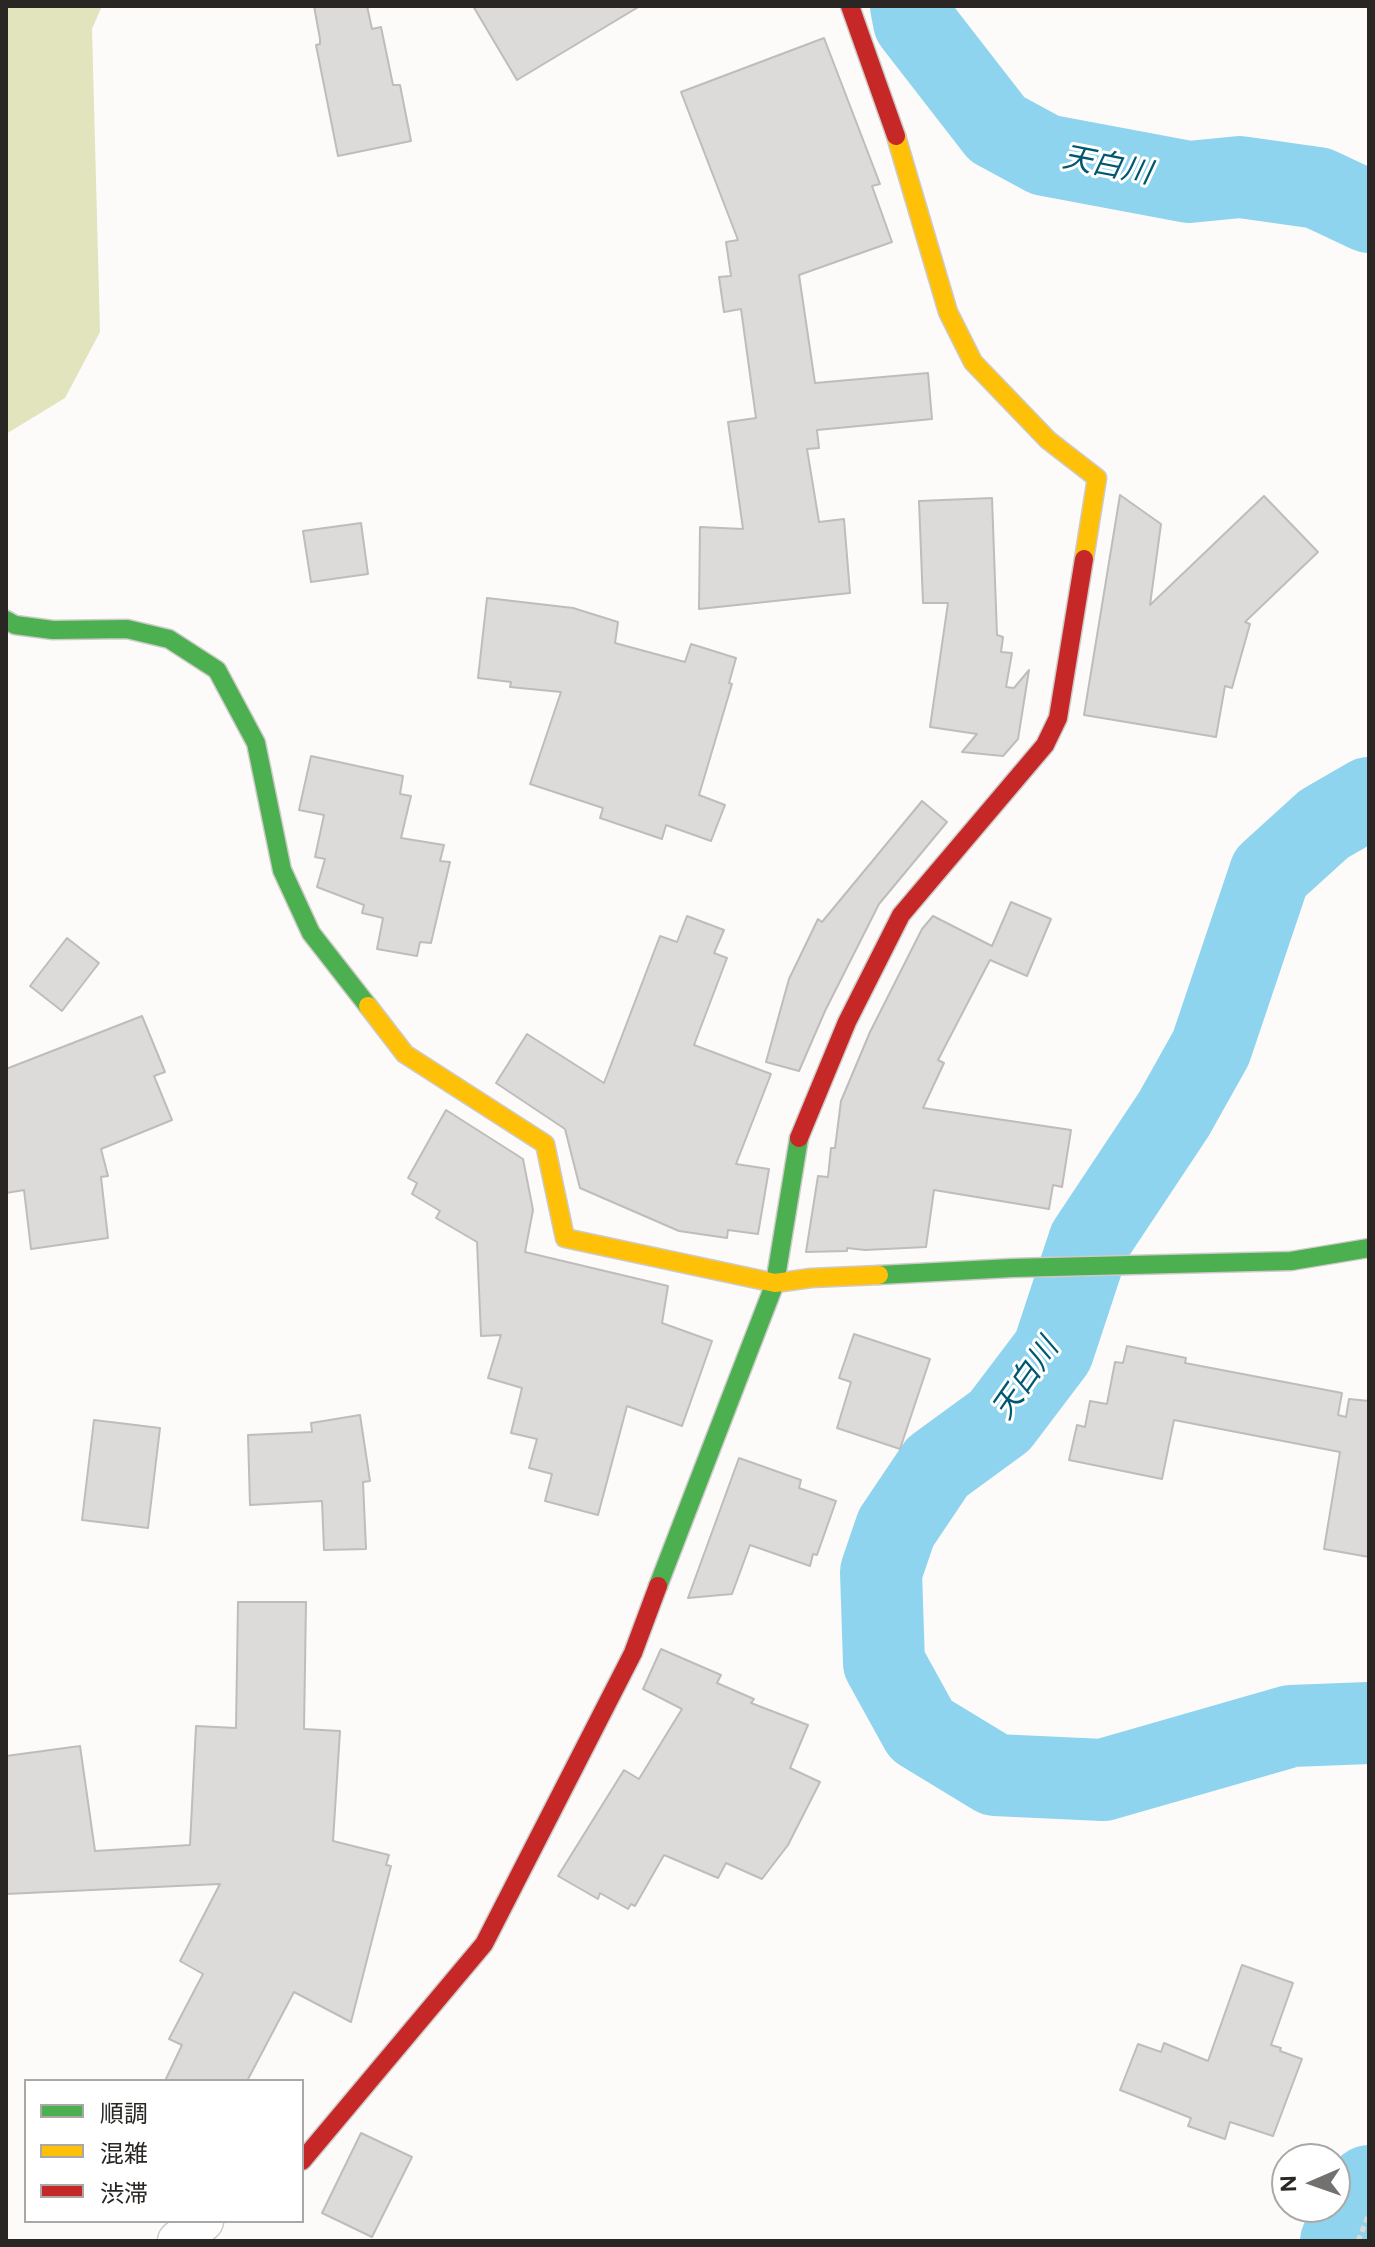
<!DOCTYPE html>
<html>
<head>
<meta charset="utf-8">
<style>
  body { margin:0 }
  #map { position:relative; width:1375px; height:2247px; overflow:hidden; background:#fdfbf9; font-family:Figtree,"Noto Sans JP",sans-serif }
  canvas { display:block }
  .frame { position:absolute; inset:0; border:8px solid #292624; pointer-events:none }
  .legend { position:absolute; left:24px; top:2079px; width:280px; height:144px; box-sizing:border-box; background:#fff; border:2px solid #a9a8a7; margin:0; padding:10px 14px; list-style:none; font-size:24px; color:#292624 }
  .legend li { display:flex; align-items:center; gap:16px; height:40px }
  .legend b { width:40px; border:2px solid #a9a8a7 }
  .north { position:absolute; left:1271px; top:2143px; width:80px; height:80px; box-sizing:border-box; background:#fff; border:2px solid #a9a8a7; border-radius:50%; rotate:268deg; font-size:22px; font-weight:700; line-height:32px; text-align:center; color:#292624 }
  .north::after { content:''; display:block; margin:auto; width:28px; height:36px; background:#73716f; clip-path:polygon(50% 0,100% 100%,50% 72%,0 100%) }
</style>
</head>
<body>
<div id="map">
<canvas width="1375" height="2247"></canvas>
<div class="frame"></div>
<ul class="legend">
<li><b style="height:10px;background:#4caf50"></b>順調</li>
<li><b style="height:10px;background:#ffc107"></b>混雑</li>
<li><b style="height:10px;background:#c62828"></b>渋滞</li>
</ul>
<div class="north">N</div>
</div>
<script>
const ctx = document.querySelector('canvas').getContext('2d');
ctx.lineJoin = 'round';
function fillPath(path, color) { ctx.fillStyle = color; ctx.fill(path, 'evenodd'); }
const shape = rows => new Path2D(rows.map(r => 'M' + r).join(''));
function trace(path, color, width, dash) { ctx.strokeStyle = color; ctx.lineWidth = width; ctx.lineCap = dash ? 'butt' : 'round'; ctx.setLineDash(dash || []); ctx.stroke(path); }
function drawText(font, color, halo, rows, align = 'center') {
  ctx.font = font + ' Figtree,"Noto Sans JP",sans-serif'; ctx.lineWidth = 6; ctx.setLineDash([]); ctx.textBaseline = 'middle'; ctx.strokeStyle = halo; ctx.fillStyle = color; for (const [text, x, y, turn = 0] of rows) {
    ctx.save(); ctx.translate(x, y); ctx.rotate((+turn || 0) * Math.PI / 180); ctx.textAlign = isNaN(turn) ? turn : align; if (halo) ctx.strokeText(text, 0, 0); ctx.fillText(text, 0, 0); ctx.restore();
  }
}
fillPath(shape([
  [6,6,102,6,92,29,100,332,65,398,6,434]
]), '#e1e4bc');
trace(shape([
  [911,6,914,22,997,129,1045,155,1189,182,1240,177,1318,188,1369,212],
  [1369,798,1324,824,1270,873,1211,1048,1174,1114,1089,1242,1053,1351,1000,1421,937,1467,896,1528,881,1572,884,1663,921,1730,995,1775,1103,1780,1291,1726,1369,1723],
  [1341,2241,1369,2186]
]), '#8fd4ee', 82);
const building = shape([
  [314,6,367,6,372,29,381,27,393,85,400,85,411,141,338,156,316,45,320,44,320,39,314,6],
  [473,6,640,6,517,80,473,6],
  [824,38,880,184,872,186,892,242,799,275,815,383,928,373,932,419,817,430,819,448,807,449,819,522,844,519,850,593,699,609,700,527,743,529,728,422,756,418,741,309,724,312,719,277,731,276,726,242,738,240,681,92,824,38],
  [1120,495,1161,524,1150,605,1264,496,1318,552,1245,622,1250,624,1232,688,1225,686,1216,737,1084,715,1120,495],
  [992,498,997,635,1003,637,1001,652,1012,653,1006,687,1014,688,1029,670,1018,739,1003,756,962,752,977,734,930,727,948,603,923,603,919,501,992,498],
  [361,523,368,574,311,582,303,531,361,523],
  [487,598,573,608,618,622,615,643,685,662,691,644,736,658,729,683,732,684,699,795,725,805,711,841,666,825,662,839,600,818,603,808,530,784,561,692,510,687,511,682,478,678,487,598],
  [311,756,403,776,400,794,411,796,401,838,444,845,440,861,450,862,431,943,420,942,417,956,377,949,383,918,362,913,364,905,317,887,325,859,315,857,324,815,299,810,311,756],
  [922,801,947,822,879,904,825,1011,799,1071,766,1062,789,979,818,919,822,922,922,801],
  [1011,902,1051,919,1027,976,990,960,938,1060,944,1063,923,1108,1071,1130,1062,1187,1053,1185,1049,1209,934,1190,926,1247,865,1250,847,1248,847,1251,806,1252,818,1176,828,1177,831,1148,835,1148,841,1101,870,1032,922,929,933,916,992,946,1011,902],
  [687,916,724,930,714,953,727,958,694,1045,771,1074,736,1164,769,1169,758,1234,728,1230,727,1238,679,1231,580,1188,565,1129,496,1083,527,1034,604,1083,660,936,677,942,687,916],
  [67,938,99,963,62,1011,30,986,67,938],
  [142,1016,165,1072,154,1076,172,1120,101,1149,108,1176,101,1177,108,1238,31,1249,24,1190,6,1193,6,1069,142,1016],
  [446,1110,523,1159,533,1210,525,1252,668,1286,662,1323,712,1341,682,1426,627,1406,598,1515,545,1501,552,1474,529,1468,537,1439,511,1433,522,1388,488,1378,501,1335,481,1336,477,1242,436,1218,440,1211,412,1194,417,1183,408,1178,446,1110],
  [854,1334,930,1359,900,1449,837,1428,851,1382,839,1378,854,1334],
  [1127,1346,1186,1358,1185,1363,1342,1393,1338,1415,1346,1417,1349,1399,1369,1401,1369,1557,1324,1549,1340,1452,1174,1420,1162,1479,1069,1460,1077,1425,1085,1427,1090,1401,1107,1404,1115,1362,1123,1363,1127,1346],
  [360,1415,370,1481,363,1482,366,1549,324,1550,322,1501,250,1505,248,1435,312,1432,311,1423,360,1415],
  [94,1420,160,1428,148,1528,82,1520,94,1420],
  [739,1458,801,1480,799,1488,836,1501,817,1555,813,1554,810,1566,750,1545,732,1594,688,1598,739,1458],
  [238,1602,306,1602,304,1729,340,1731,333,1841,389,1855,386,1865,391,1866,351,2022,294,1992,247,2081,165,2081,182,2045,169,2039,203,1974,180,1961,220,1884,6,1894,6,1756,80,1746,95,1851,190,1845,196,1726,236,1728,238,1602],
  [661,1649,721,1675,717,1683,754,1699,751,1703,808,1725,790,1768,820,1782,788,1845,762,1879,726,1863,718,1878,664,1855,635,1906,631,1904,628,1909,600,1893,598,1899,558,1876,624,1770,639,1779,682,1709,643,1689,661,1649],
  [1242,1965,1293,1983,1271,2045,1281,2048,1280,2051,1302,2059,1273,2136,1230,2122,1225,2139,1188,2126,1191,2118,1120,2090,1138,2044,1161,2052,1164,2043,1208,2061,1242,1965],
  [361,2133,412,2157,372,2237,322,2213,361,2133]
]);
fillPath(building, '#dddbd9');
trace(building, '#bfbcbb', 2);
const street = shape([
  [178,2241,203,2221]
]);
const fast = shape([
  [6,620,15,625,53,630,127,629,169,639,217,670,256,743,282,870,311,933,368,1006],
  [879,1275,1012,1268,1291,1261,1369,1248],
  [658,1586,775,1283,799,1138]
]);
const slow = shape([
  [896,136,948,312,973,362,1048,440,1097,478,1084,559],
  [368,1006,405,1054,545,1144,565,1238,775,1283,811,1278,879,1275]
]);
const jam = shape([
  [850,6,896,136],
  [799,1138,847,1022,901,915,1045,745,1058,718,1084,559],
  [302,2161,484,1944,633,1653,658,1586]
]);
trace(street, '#cdcbc9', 43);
trace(fast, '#cdcbc9', 21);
trace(slow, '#cdcbc9', 21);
trace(jam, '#cdcbc9', 21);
trace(shape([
  [1358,2241,1369,2214]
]), '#d9d9d9', 5, [6, 4]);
trace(street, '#fffefe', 40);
trace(fast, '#4caf50', 18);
trace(slow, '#ffc107', 18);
trace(jam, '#c62828', 18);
drawText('italic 30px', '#005771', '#fff', [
  ["天白川",1107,166,11],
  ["天白川",1026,1379,-55]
]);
</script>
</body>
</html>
